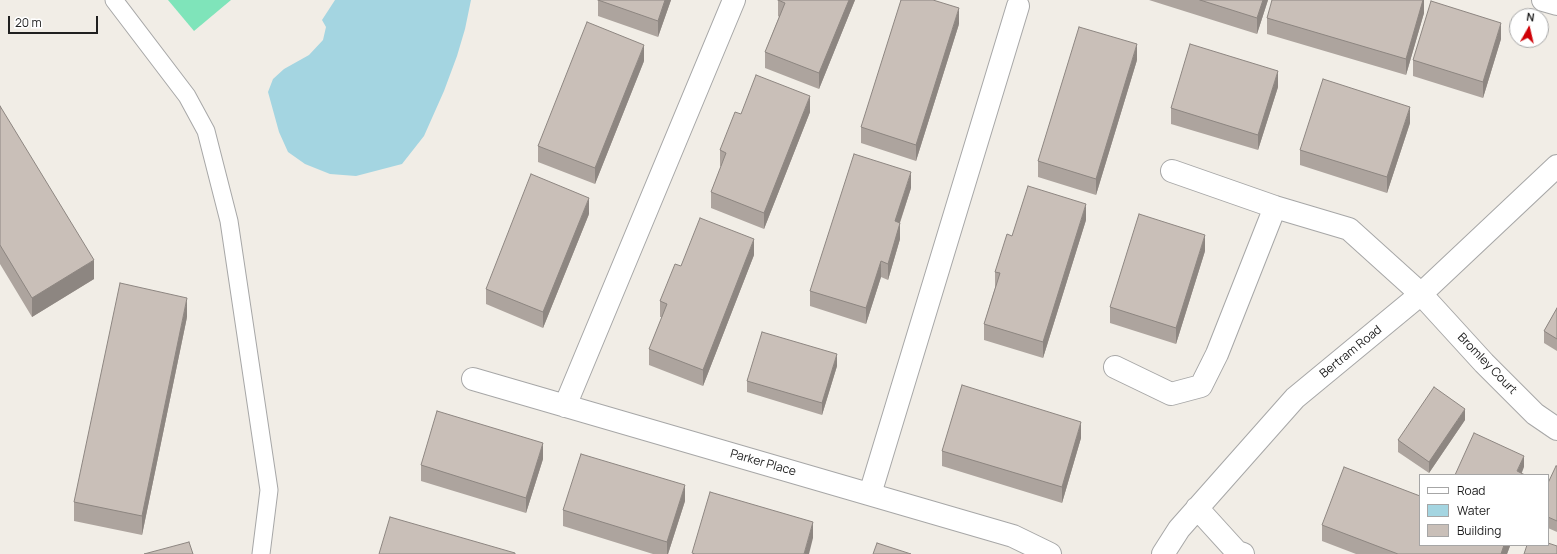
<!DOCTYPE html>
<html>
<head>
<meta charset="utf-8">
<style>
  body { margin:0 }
  #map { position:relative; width:1557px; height:554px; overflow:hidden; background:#f1ede6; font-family:Manrope,sans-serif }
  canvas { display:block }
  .legend { position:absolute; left:1419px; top:474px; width:130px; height:72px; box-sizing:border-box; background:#fff; border:1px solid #a6a6a6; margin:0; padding:5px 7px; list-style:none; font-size:12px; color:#202020 }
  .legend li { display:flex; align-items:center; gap:8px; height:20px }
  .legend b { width:20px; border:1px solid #a6a6a6 }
  .north { position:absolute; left:1509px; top:8px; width:40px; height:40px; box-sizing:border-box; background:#fff; border:1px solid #a6a6a6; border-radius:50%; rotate:8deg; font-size:11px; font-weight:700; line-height:16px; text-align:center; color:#202020 }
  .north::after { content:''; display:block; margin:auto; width:14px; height:18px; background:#cf0006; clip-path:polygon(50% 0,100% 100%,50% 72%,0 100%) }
  .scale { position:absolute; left:8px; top:16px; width:90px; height:18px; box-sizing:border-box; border:2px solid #202020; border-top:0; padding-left:5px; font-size:12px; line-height:14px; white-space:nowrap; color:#202020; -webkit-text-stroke:3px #fff; paint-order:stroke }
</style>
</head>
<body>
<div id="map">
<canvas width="1557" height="554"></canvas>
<ul class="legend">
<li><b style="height:5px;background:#fff"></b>Road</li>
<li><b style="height:11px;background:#a4d5e1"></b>Water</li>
<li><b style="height:11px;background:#c9bfb8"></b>Building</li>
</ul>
<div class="north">N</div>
<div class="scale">20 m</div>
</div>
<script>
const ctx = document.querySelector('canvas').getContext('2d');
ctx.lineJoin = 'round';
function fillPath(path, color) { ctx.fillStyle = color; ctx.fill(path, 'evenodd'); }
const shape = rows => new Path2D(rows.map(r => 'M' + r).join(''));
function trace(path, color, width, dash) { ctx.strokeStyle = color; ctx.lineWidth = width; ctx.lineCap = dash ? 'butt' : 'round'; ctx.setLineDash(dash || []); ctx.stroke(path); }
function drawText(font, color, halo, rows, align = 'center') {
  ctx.font = font + ' Manrope,sans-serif'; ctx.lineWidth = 3; ctx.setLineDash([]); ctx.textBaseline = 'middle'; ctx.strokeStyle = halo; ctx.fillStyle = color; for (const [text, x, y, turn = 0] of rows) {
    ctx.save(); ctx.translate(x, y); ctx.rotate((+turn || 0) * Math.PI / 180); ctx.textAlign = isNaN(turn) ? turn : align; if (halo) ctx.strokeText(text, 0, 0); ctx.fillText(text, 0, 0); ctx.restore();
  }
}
fillPath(shape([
  [168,0,231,0,194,31]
]), '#7fe4ba');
fillPath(shape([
  [335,0,471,0,465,29,457,56,444,91,424,136,402,164,356,176,330,174,305,164,288,152,279,132,268,92,273,79,284,69,309,55,323,40,326,27,322,20]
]), '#a4d5e1');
const service = shape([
  [114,0,187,96,206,131,229,221,269,490,261,554]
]);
const minor = shape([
  [1543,0,1557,4],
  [1172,171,1275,207,1349,229,1421,294,1484,363,1535,414,1557,429],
  [1115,367,1171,394,1201,386,1217,354,1275,207],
  [473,379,1013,536,1050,554],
  [565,406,734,0],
  [870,494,1018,6],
  [1197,508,1237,552,1243,554],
  [1163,554,1179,529,1295,398,1421,294,1557,166]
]);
trace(service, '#a7a7a7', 19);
trace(minor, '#a7a7a7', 24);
trace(service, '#fff', 17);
trace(minor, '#fff', 22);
fillPath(shape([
  [598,0,671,0,658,37,598,16],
  [778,0,855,0,819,89,765,68,765,52,779,17,778,16],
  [1149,0,1268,0,1257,34],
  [1424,0,1424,13,1406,75,1267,34,1267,18],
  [959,24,916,161,861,143,861,127],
  [1501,39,1483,98,1413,76,1413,60],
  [1137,60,1096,195,1038,177,1038,161],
  [644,61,595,184,538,162,538,146],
  [1278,87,1258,150,1171,124,1171,108],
  [0,106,94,279,32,317,0,264],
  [810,112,764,229,711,208,711,192,721,166,720,166,720,150,741,114],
  [1410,123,1387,193,1300,165,1300,150],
  [911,188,900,223,900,239,888,280,881,277,866,324,810,306,810,291],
  [589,214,543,328,486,304,486,289],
  [1086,220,1043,358,984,340,984,324,995,288,995,272],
  [1205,251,1176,344,1110,323,1110,307],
  [754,255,703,386,649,365,649,349,662,317,660,317,660,301,681,266],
  [1557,308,1557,351,1544,343,1544,331],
  [187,317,142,535,74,521,74,502],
  [837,366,822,415,747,392,747,381],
  [1465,420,1429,473,1398,452,1398,440],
  [1081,438,1062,503,942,466,942,451],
  [543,459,526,513,421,481,421,465],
  [1557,466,1557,532,1548,528,1548,483],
  [685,501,668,554,653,554,563,526,563,510],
  [1322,525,1510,545,1510,546,1507,554,1356,554,1322,541]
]), '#ada49e');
fillPath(shape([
  [665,0,671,0,658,37,658,21],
  [849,0,855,0,819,89,819,73],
  [1263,0,1268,0,1257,34,1257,18],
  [1423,0,1424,0,1424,13,1406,75,1406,59],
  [959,8,959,24,916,161,916,145],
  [1501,23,1501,39,1483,98,1483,82],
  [1137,44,1137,60,1096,195,1096,179],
  [644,45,644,61,595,184,595,168],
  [1278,71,1278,87,1258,150,1258,135],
  [810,96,810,112,764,229,764,213],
  [1410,107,1410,123,1387,193,1387,177],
  [911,172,911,188,895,237,895,221],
  [589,198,589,214,543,328,543,312],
  [1086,204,1086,220,1043,358,1043,342],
  [900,223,900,239,888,280,888,264],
  [1205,235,1205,251,1176,344,1176,328],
  [754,239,754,255,703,386,703,370],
  [94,260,94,279,32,317,32,298],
  [881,261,881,277,866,324,866,308],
  [187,298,187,317,142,535,142,516],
  [837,354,837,366,822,415,822,403],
  [1465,409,1465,420,1429,473,1429,462],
  [1081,422,1081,438,1062,503,1062,487],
  [543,443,543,459,526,513,526,498],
  [1524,456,1524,467,1521,475,1517,471],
  [685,485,685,501,668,554,667,554,667,542],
  [813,522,813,538,809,554,804,554],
  [1504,545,1510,545,1510,546,1507,554,1501,554]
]), '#8d8681');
const building = shape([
  [598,0,665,0,658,21,598,0],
  [778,0,849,0,819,73,765,52,785,3,778,0],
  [901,0,933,0,959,8,916,145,861,127,901,0],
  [1200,0,1263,0,1257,18,1200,0],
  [1272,0,1423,0,1406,59,1267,18,1272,0],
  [1431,1,1501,23,1483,82,1413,60,1431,1],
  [587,22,644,45,595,168,538,146,587,22],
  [1079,27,1137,44,1096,179,1038,161,1079,27],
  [1190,44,1278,71,1258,135,1171,108,1190,44],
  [756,75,810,96,764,213,711,192,726,153,720,150,735,112,741,114,756,75],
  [1323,79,1410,107,1387,177,1300,150,1323,79],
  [0,106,94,260,32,298,0,245,0,106],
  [854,154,911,172,895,221,900,223,888,264,881,261,866,308,810,291,854,154],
  [531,174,589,198,543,312,486,289,531,174],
  [1028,186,1086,204,1043,342,984,324,1000,273,995,272,1007,234,1012,236,1028,186],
  [1139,214,1205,235,1176,328,1110,307,1139,214],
  [700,218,754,239,703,370,649,349,667,304,660,301,675,264,681,266,700,218],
  [120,283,187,298,142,516,74,502,120,283],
  [1557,308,1557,339,1544,331,1557,308],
  [762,332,837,354,822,403,747,381,762,332],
  [962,385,1081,422,1062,487,942,451,962,385],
  [1434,387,1465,409,1429,462,1398,440,1434,387],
  [437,411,543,443,526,498,421,465,437,411],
  [1474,433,1524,456,1517,471,1525,475,1455,475,1474,433],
  [581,454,685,485,667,542,563,510,581,454],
  [1556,466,1557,466,1557,521,1548,517,1548,483,1556,466],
  [1344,467,1420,496,1420,545,1504,545,1501,554,1398,554,1322,525,1344,467],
  [710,492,813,522,804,554,695,554,692,553,710,492],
  [390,517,515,553,515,554,379,554,390,517],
  [189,542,193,554,144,554,189,542],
  [877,543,911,554,873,554,877,543],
  [1548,543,1557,546,1557,554,1524,554,1527,545,1548,545,1548,543]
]);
fillPath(building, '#c9bfb8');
trace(building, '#8d8681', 1);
drawText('12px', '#202020', '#fff', [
  ["Bertram Road",1351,352,-39],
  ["Bromley Court",1487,364,46],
  ["Parker Place",763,463,16]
]);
</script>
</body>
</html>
